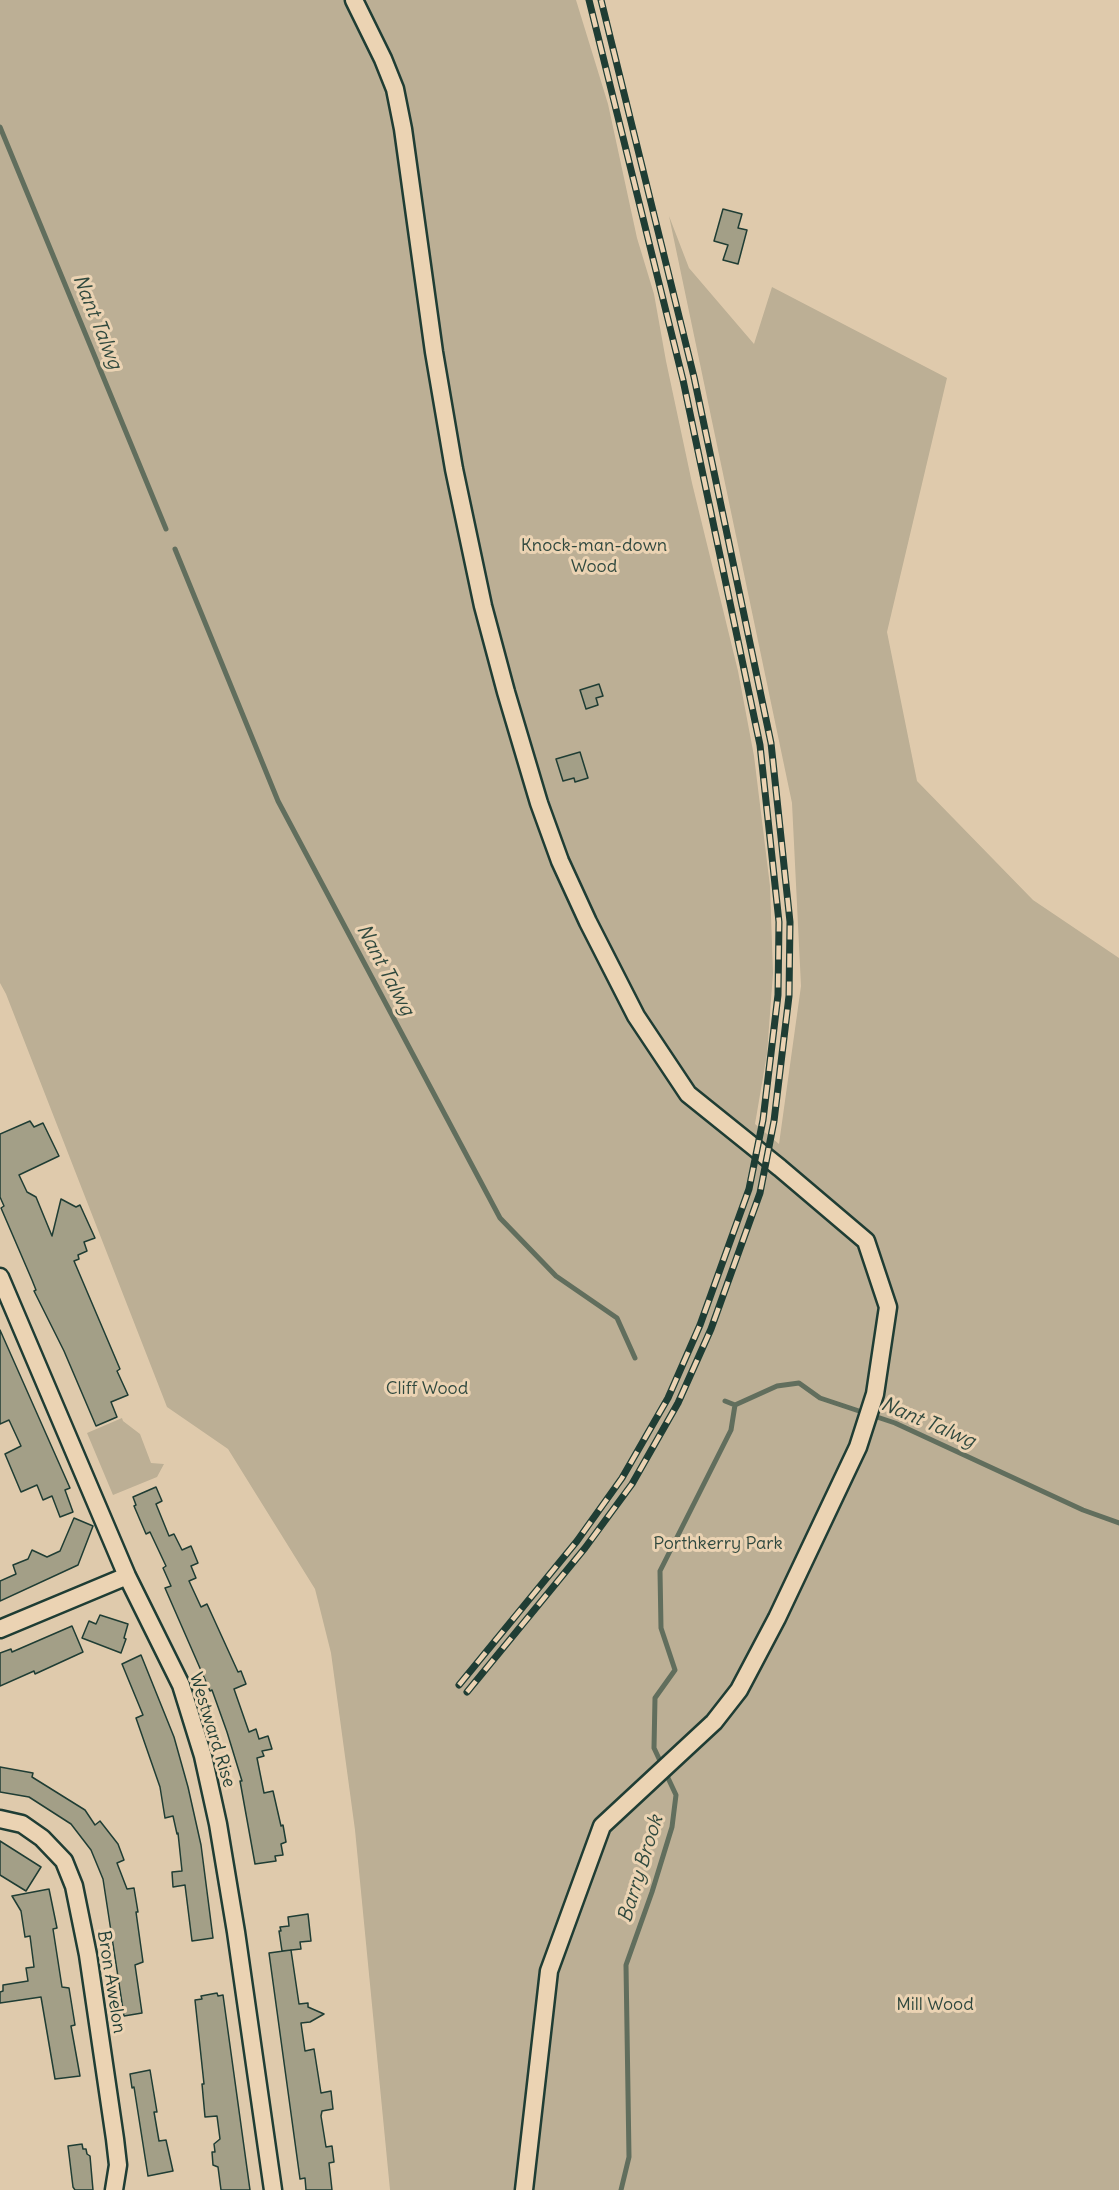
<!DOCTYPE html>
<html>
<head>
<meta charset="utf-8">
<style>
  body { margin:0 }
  canvas { display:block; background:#dfcaac }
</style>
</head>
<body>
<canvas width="1119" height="2190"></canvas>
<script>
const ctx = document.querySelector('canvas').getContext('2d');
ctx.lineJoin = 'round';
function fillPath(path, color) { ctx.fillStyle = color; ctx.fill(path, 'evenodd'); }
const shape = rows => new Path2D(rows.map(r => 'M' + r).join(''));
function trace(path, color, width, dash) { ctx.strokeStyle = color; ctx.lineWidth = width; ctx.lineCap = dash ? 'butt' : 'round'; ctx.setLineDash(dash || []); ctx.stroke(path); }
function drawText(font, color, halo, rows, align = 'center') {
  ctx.font = font + ' Delius,sans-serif'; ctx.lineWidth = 6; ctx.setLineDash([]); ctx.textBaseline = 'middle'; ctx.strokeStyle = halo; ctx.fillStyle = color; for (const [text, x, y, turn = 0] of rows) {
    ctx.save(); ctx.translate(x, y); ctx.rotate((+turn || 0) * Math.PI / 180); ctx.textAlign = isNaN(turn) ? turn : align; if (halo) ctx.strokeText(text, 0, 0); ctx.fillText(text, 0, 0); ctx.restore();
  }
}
fillPath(shape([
  [0,0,576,0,608,104,637,238,654,294,666,361,692,483,738,671,754,756,770,886,773,973,767,1054,755,1124,779,1144,801,986,792,803,669,216,689,268,754,344,772,287,947,378,887,632,917,781,1033,900,1119,958,1119,2190,390,2190,355,1830,331,1653,315,1589,228,1449,167,1407,6,994,0,983],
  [122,1418,123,1421,140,1434,151,1463,164,1464,157,1477,113,1495,87,1433]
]), '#bcaf95');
trace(shape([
  [0,127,166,529],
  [175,549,278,801,500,1218,556,1276,617,1318,635,1358],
  [725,1401,735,1405,777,1386,799,1383,820,1398,895,1423,1083,1510,1119,1523],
  [621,2190,629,2157,626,1965,652,1892,672,1827,676,1795,654,1748,655,1698,675,1670,661,1628,660,1571,731,1430,735,1405]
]), '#616e5d', 5);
const building = shape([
  [723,209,742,214,738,228,747,230,738,264,723,260,728,245,714,241,723,209],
  [599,684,603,696,596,698,598,705,586,709,580,690,599,684],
  [580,752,588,778,575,782,574,778,563,781,556,759,580,752],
  [30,1121,34,1127,43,1123,59,1156,19,1175,27,1192,36,1197,52,1236,61,1199,76,1207,80,1205,95,1238,84,1242,87,1251,78,1255,79,1259,74,1261,120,1369,117,1371,128,1395,111,1402,117,1417,96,1426,64,1351,34,1291,36,1290,32,1280,1,1208,4,1206,0,1197,0,1134,30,1121],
  [0,1330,70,1488,65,1490,73,1512,60,1517,52,1496,43,1500,37,1485,21,1492,5,1454,21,1446,9,1420,0,1424,0,1330],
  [156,1487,162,1501,156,1504,169,1536,174,1534,182,1550,191,1546,198,1563,191,1566,196,1578,189,1581,201,1607,207,1604,238,1672,241,1671,246,1684,234,1689,249,1732,256,1729,259,1739,268,1736,272,1749,262,1751,264,1756,257,1758,264,1793,273,1791,281,1826,283,1825,286,1842,281,1844,283,1855,275,1856,276,1861,255,1864,240,1781,242,1781,227,1732,212,1690,210,1691,165,1588,171,1586,163,1568,166,1566,150,1532,146,1534,134,1506,136,1505,133,1497,156,1487],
  [74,1518,93,1526,78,1565,0,1601,0,1581,16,1574,13,1565,28,1559,32,1550,47,1557,60,1551,74,1518],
  [100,1615,128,1624,124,1638,126,1639,121,1653,82,1638,89,1621,96,1624,100,1615],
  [72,1626,83,1652,35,1674,34,1671,0,1686,0,1653,11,1649,12,1652,72,1626],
  [141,1655,174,1737,188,1787,201,1845,213,1938,192,1941,185,1885,173,1887,172,1872,182,1871,178,1833,177,1834,173,1816,165,1818,160,1787,136,1718,143,1715,122,1664,141,1655],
  [0,1767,33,1773,32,1777,85,1810,95,1825,100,1821,118,1844,124,1860,117,1863,127,1889,134,1888,138,1912,136,1912,143,1962,135,1965,142,2013,124,2016,103,1879,91,1850,71,1824,29,1797,0,1792,0,1767],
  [0,1841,41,1867,26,1891,0,1875,0,1841],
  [49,1889,57,1928,53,1929,62,1987,69,1988,75,2025,71,2026,80,2076,55,2079,41,1997,0,2003,0,1992,3,1991,3,1985,28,1981,26,1968,34,1967,30,1936,25,1937,21,1911,12,1896,49,1889],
  [308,1914,311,1941,300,1942,301,1949,282,1951,279,1931,281,1931,280,1927,289,1926,288,1917,308,1914],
  [291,1950,299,2004,308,2003,308,2007,324,2014,310,2022,301,2023,305,2051,314,2049,321,2093,331,2091,333,2109,322,2111,321,2116,326,2147,332,2146,334,2162,329,2163,332,2190,306,2190,305,2178,300,2179,269,1953,291,1950],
  [217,1993,218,1996,223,1995,250,2190,221,2190,218,2167,213,2165,212,2152,215,2152,214,2144,220,2139,217,2116,205,2117,202,2084,204,2084,195,2000,202,1999,201,1996,217,1993],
  [150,2070,157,2112,154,2112,159,2141,166,2140,173,2171,148,2176,134,2087,132,2088,130,2074,150,2070],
  [82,2144,83,2149,86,2149,87,2154,90,2156,93,2190,75,2190,73,2187,68,2146,82,2144]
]);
fillPath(building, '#a39f87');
trace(building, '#1f3d34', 1.5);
const street = shape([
  [354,0,383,59,395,89,403,129,434,352,454,469,483,606,506,692,539,803,560,861,588,922,636,1016,688,1094,780,1168,866,1241,888,1307,875,1394,858,1447,777,1618,739,1690,714,1722,602,1826,549,1971,524,2190],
  [0,1277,127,1576,181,1685,203,1756,218,1824,236,1932,273,2190],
  [0,1629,127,1576],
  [0,1819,22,1824,42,1838,64,1861,74,1886,88,1955,115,2139,118,2165,114,2190]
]);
trace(street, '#1f3d34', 21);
trace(street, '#ebd3b3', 16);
const rail = shape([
  [459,1685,577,1541,622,1478,668,1398,700,1325,749,1189,763,1120,778,995,779,922,760,745,683,380,589,0],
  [467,1692,585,1548,632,1484,678,1403,711,1329,760,1193,774,1121,789,996,790,922,771,743,694,377,601,0]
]);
trace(rail, '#1f3d34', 7);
trace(rail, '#ebd3b3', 4.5, [14]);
drawText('18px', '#2f483e', '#ebd3b3', [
  ["Knock-man-down",594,546],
  ["Wood",594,567],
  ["Cliff Wood",427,1389],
  ["Porthkerry Park",718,1544],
  ["Mill Wood",935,2005]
]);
drawText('18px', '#1f3d34', '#ebd3b3', [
  ["Westward Rise",212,1730,73],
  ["Bron Awelon",111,1982,81]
]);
drawText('italic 20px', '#30493e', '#ebd3b3', [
  ["Nant Talwg",97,322,68],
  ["Nant Talwg",385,970,62],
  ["Nant Talwg",928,1423,23],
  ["Barry Brook",641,1869,-73]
]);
</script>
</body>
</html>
